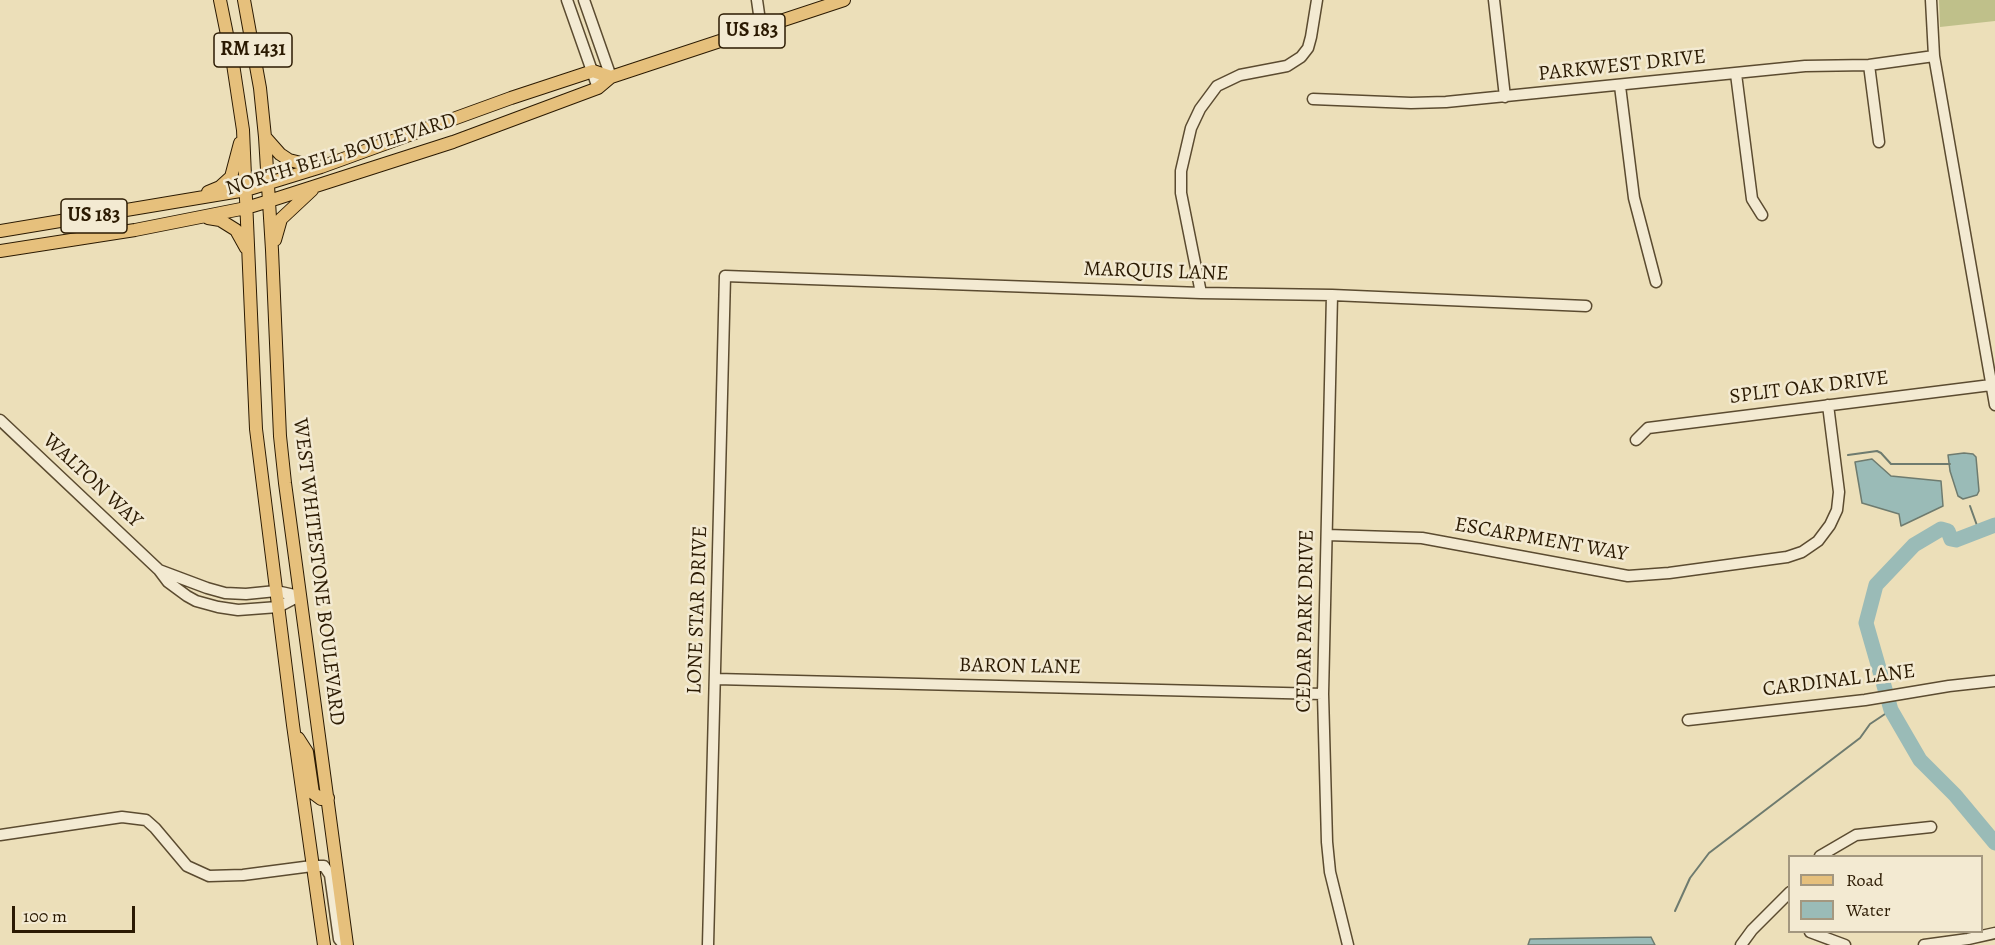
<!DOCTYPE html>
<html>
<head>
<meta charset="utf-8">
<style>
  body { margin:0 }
  #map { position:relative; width:1995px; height:945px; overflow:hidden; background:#ecdfb9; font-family:Alegreya,serif }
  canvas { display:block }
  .legend { position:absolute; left:1788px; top:855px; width:195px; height:78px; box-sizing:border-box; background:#f3ead2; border:2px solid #a3977f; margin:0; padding:8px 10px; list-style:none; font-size:18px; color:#2b1a02 }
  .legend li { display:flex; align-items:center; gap:12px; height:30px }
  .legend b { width:30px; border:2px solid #a3977f }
  .scale { position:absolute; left:12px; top:906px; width:123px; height:27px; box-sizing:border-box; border:3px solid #2b1a02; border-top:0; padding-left:8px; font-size:18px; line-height:21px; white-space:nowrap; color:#2b1a02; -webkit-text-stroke:4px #f3ead2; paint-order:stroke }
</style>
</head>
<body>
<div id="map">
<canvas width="1995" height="945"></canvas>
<ul class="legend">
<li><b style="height:8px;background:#e6c07c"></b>Road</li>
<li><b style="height:16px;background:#9abbb7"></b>Water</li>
</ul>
<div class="scale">100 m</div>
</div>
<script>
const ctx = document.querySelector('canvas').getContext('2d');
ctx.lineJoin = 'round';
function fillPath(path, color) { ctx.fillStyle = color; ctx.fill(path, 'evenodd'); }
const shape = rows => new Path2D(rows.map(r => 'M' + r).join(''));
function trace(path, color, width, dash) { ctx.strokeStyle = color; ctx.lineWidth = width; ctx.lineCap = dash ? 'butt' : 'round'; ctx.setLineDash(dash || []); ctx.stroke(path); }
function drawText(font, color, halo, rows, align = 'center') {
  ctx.font = font + ' Alegreya,serif'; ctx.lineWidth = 5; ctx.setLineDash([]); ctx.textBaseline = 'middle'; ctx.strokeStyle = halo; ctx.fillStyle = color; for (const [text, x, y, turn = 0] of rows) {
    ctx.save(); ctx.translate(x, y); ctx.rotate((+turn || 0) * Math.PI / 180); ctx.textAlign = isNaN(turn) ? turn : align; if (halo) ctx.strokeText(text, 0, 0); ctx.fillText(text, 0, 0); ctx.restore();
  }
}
fillPath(shape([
  [1939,0,1995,0,1995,21,1940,27]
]), '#bfc08a');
const water = shape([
  [1964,453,1973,454,1976,457,1979,491,1977,495,1963,499,1958,496,1950,471,1948,455,1964,453],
  [1872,459,1891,476,1941,481,1943,506,1901,526,1899,514,1862,503,1855,462,1872,459],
  [1651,937,1655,945,1528,945,1530,939,1651,937]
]);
fillPath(water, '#9abbb7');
trace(water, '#6e7b6f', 1.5);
trace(shape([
  [1848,455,1877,451,1881,453,1891,464,1950,464],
  [1970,506,1979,531],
  [1675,911,1690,878,1709,853,1860,738,1870,724,1891,710]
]), '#6e7b6f', 2);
trace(shape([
  [1995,525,1956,540,1951,539,1948,531,1941,529,1914,545,1876,585,1866,623,1891,710,1920,760,1955,795,1995,843]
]), '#9abbb7', 15);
const minor = shape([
  [567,0,598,88],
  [584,0,611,77],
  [757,0,761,28],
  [1494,0,1505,97],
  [1931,0,1934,56,1995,405],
  [1869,65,1879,142],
  [1736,74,1752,199,1762,215],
  [1620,86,1634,198,1656,282],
  [1313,99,1411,103,1446,102,1805,66,1869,65,1934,56],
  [1201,293,1181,193,1181,171,1191,128,1200,109,1217,86,1240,75,1287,66,1301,57,1308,48,1311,37,1317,0],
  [1332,295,1323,694,1327,842,1330,872,1348,945],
  [0,420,159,570,168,582,187,596,196,601,218,607,238,610,278,607,299,596],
  [1636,440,1648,428,1991,385],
  [1327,535,1422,538,1628,576,1669,573,1787,557,1802,552,1818,541,1830,525,1837,510,1839,492,1828,405],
  [159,570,207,588,225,593,246,594,276,591,299,596],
  [716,679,1323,694],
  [1688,720,1865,700,1949,686,1995,681],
  [0,835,122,817,146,820,155,828,187,866,209,876,243,875,312,866,324,866,330,875,339,939,344,945],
  [1820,856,1856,835,1931,827],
  [1810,932,1845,945],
  [708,945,725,276,1201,293,1332,295,1586,306],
  [1741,945,1752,930,1790,892],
  [1924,945,1968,939,1995,933]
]);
const major = shape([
  [220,0,233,64,243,130,256,429,293,725,324,945],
  [244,0,260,88,265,137,272,250,280,436,285,483,347,945],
  [265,137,280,154,289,160,317,167],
  [208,192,220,187,231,177,240,143],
  [208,218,220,220,236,230,246,248],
  [0,231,246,190,321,167,511,98,593,71,611,77],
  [275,240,281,219,312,190],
  [0,251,135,230,246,208,269,201,453,142,598,88,611,77,844,0],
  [298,738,307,752,313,793,321,799,328,798]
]);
trace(minor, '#5b4b30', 13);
trace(major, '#2b1a02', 14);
trace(minor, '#f3ead2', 10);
trace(major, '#e6c07c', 12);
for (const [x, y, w] of [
  [752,31,66],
  [253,50,78],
  [94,216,66]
]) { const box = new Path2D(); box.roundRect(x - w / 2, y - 17, w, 34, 4.5); ctx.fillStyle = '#f3ead2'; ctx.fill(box); trace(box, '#2b1a02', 1.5); }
drawText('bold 20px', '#2b1a02', null, [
  ["US 183",752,31],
  ["RM 1431",253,50],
  ["US 183",94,216]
]);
drawText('21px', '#2b1a02', '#f3ead2', [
  ["PARKWEST DRIVE",1622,66,-6],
  ["NORTH BELL BOULEVARD",341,155,-17],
  ["MARQUIS LANE",1156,272,2],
  ["SPLIT OAK DRIVE",1809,388,-7],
  ["WALTON WAY",92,481,43],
  ["ESCARPMENT WAY",1541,540,10],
  ["WEST WHITESTONE BOULEVARD",318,572,83],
  ["LONE STAR DRIVE",698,610,-88],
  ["CEDAR PARK DRIVE",1306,621,-89],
  ["BARON LANE",1020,667,1],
  ["CARDINAL LANE",1839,681,-7]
]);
</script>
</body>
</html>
